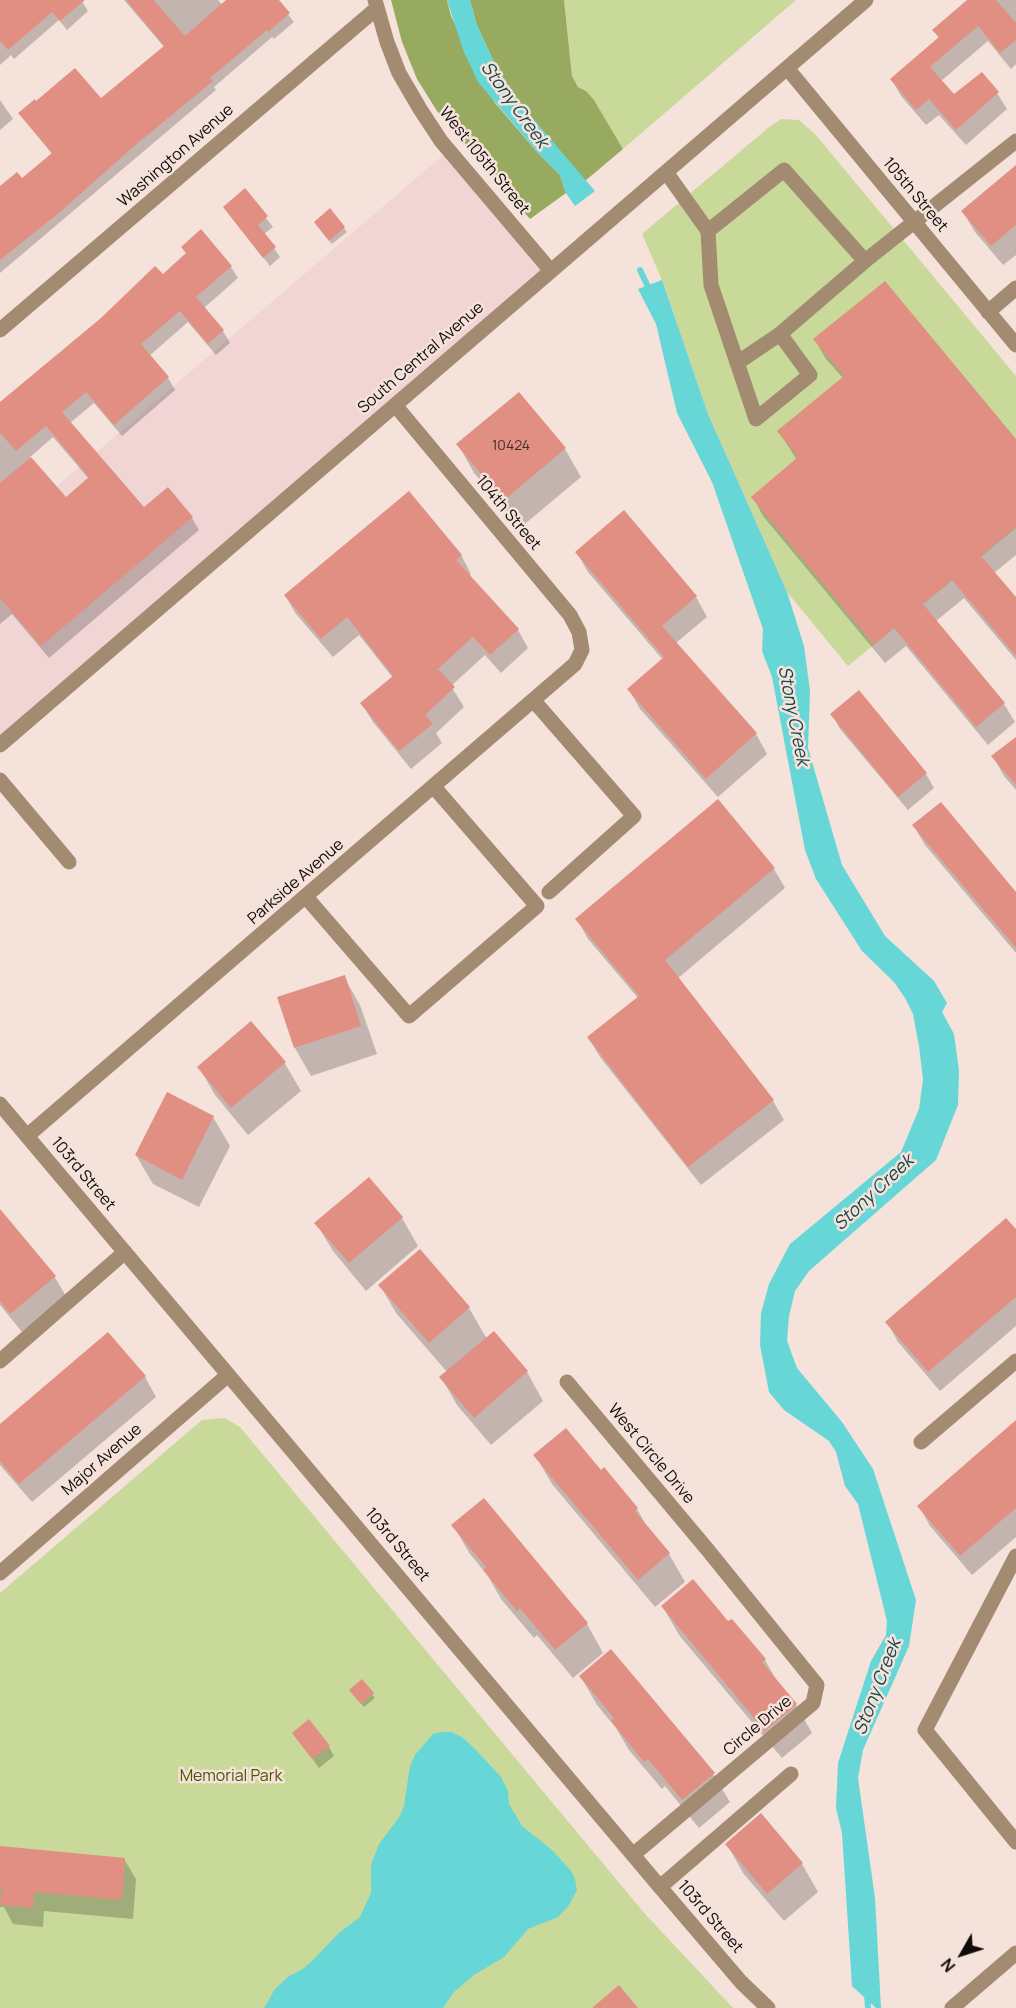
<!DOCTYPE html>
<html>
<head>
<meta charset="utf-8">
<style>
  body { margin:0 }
  #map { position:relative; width:1016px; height:2008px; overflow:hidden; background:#f4e2db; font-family:Manrope,sans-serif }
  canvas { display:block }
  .north { position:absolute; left:932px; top:1924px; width:60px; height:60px; -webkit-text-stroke:4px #f4e2db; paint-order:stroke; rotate:231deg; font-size:16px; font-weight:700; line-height:24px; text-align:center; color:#100a08 }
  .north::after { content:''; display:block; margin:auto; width:21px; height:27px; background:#100a08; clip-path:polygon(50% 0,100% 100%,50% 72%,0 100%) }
</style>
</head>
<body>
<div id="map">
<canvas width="1016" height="2008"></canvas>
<div class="north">N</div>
</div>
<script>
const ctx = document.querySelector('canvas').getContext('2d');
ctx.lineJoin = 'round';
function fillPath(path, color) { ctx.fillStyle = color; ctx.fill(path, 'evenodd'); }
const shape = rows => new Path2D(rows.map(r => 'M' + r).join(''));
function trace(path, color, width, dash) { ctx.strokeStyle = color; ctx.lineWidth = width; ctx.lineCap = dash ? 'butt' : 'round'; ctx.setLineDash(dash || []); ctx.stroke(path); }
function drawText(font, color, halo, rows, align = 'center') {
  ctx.font = font + ' Manrope,sans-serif'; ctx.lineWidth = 5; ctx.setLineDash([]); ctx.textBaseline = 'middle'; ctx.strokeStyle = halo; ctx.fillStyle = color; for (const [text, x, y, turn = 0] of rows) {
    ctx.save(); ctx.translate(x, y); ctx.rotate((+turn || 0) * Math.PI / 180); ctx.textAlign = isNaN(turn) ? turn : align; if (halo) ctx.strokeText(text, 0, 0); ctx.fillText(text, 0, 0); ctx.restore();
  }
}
fillPath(shape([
  [449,150,551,271,0,744,0,535]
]), '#f0d5d4');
fillPath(shape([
  [564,0,796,0,623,149,594,100,586,91,578,87,572,76],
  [781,119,799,120,815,134,1016,376,1016,528,848,666,787,592,708,414,662,280,642,234,768,128],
  [224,1418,240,1427,645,1914,733,2008,0,2008,0,1593,202,1420]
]), '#c8d999');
fillPath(shape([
  [391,0,447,0,451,16,495,103,538,153,560,175,566,193,530,219,437,111,417,79,402,42],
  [470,0,564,0,572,76,578,87,586,91,594,100,623,149,585,181,523,107,497,69,476,23]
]), '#97aa5f');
fillPath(shape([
  [447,0,470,0,476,23,497,69,523,107,595,191,575,206,566,193,560,175,538,153,478,82,463,50],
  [662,280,708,414,787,592,804,646,810,691,808,748,842,865,885,936,934,981,947,1003,942,1012,954,1034,959,1071,958,1105,936,1160,809,1271,795,1291,789,1316,787,1341,797,1368,842,1422,873,1469,916,1600,909,1646,863,1750,858,1778,875,1898,881,2008,876,2008,852,1986,842,1833,836,1808,838,1763,871,1661,886,1635,887,1621,858,1504,845,1486,836,1452,829,1441,784,1410,769,1392,760,1345,761,1313,769,1284,790,1244,901,1152,919,1109,923,1079,919,1046,913,1014,905,998,894,982,862,951,816,879,805,850,772,677,762,651,763,629,712,482,677,413,656,324,638,289],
  [441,1732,451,1732,462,1737,475,1749,501,1777,508,1791,509,1804,522,1826,552,1850,571,1871,575,1879,577,1890,569,1905,558,1917,528,1929,504,1957,474,1975,454,1992,443,2008,264,2008,275,1989,289,1976,303,1969,312,1961,339,1933,360,1917,371,1893,371,1865,379,1844,400,1816,404,1806,410,1766,415,1755,433,1734]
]), '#66d6d7');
fillPath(shape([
  [0,0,81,0,88,11,67,30,59,20,14,59,11,55,0,65],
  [124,0,151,0,153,2,155,0,218,0,224,7,232,0,277,0,294,22,274,39,272,37,214,87,216,90,0,273,0,188,22,180,52,154,20,114,101,100,165,48],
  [969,0,1016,0,1016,64,1011,69,988,41,941,81,954,96,997,93,1007,109,966,145,939,115,926,125,901,96,892,80,939,39,934,30],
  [0,100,13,119,0,130],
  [1016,167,1016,255,1003,265,975,232,963,212],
  [245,191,273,227,264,234,280,257,270,266,224,208],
  [330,210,347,232,332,244,315,223],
  [231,267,238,278,204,308,223,331,230,343,216,355,188,322,149,356,168,378,175,390,137,423,122,436,94,403,70,423,144,510,192,518,199,530,49,658,12,614,0,624,0,404,162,276],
  [53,437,89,479,65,500,29,458],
  [815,340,1016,441,1016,555,994,573,1016,600,1016,660,964,598,935,622,1004,704,1015,722,988,745,906,646,885,663,763,516,753,497,797,460,779,432,843,378,826,359],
  [519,394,565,449,581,477,520,528,474,473,458,444],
  [624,512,696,597,707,617,676,643,756,734,767,754,718,797,640,709,629,690,663,660,588,572,577,553],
  [461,555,471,574,469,576,518,630,528,648,501,673,485,655,451,686,464,707,436,733,442,743,411,769,373,722,362,704,393,678,359,635,333,657,296,614,285,595],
  [832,714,926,774,934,788,908,810,840,729],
  [1016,739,1016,790,1004,776,993,757],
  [914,826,1016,894,1016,953,925,845],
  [774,869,785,888,677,979,773,1101,784,1120,701,1185,600,1057,588,1037,638,998,588,939,577,919],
  [344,977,360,1005,377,1054,311,1076,295,1048],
  [284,1062,301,1091,248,1135,215,1095,199,1067],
  [213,1117,230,1146,199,1207,153,1184,136,1155],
  [369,1179,402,1218,418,1246,366,1291,333,1251,316,1223],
  [0,1212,54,1276,66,1296,22,1332,0,1305],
  [1016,1231,1016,1326,940,1391,898,1342,887,1322],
  [420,1251,469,1308,487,1339,494,1333,527,1372,543,1401,491,1445,457,1405,441,1377,447,1372,396,1313,380,1285],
  [108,1334,145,1377,156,1397,32,1502,0,1465,0,1426],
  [1016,1422,1016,1537,972,1575,930,1526,919,1506],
  [535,1455,601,1472,604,1469,637,1509,650,1532,669,1554,685,1582,655,1607,552,1484],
  [484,1500,587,1624,603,1653,573,1678,537,1635,534,1638,501,1599,488,1576,470,1554,453,1525],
  [663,1607,728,1624,732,1621,765,1660,778,1683,796,1705,812,1733,782,1758,679,1635],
  [581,1677,713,1774,730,1802,699,1828,665,1786,662,1789,629,1750,616,1728,597,1705],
  [372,1694,375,1698,364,1707,353,1695],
  [294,1733,329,1747,334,1756,319,1768],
  [727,1844,802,1864,818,1892,784,1921,743,1873],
  [0,1848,124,1859,136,1879,133,1919,44,1911,43,1927,13,1924,4,1907,0,1907]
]), '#0003');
trace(shape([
  [640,270,650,291],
  [867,1994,868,2008]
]), '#66d6d7', 6);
fillPath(shape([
  [0,0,85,0,60,21,52,12,8,50,0,41],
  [126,0,154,0,185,36,226,0,279,0,290,13,268,32,267,30,210,78,213,81,133,147,59,213,0,260,0,186,17,172,22,178,52,153,18,113,35,99,36,101,75,68,101,98,164,46],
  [967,0,996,0,1016,23,1016,40,1000,53,978,26,930,67,954,94,982,72,999,92,956,130,929,99,916,110,890,79,939,37,932,30],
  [1016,165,1016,225,991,246,961,211],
  [245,188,268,216,258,225,276,247,263,258,223,207],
  [330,208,345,227,329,241,314,222],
  [201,229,232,266,196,297,224,330,208,344,180,311,141,344,169,377,130,411,114,425,86,392,62,412,144,507,168,487,193,517,41,646,0,598,0,483,31,457,66,497,89,477,46,426,16,451,0,433,0,402,101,318,155,266,163,274,186,253,181,247],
  [885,281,1016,439,1016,527,981,556,1016,597,1016,656,952,580,923,604,1005,703,976,727,894,628,874,645,751,497,798,457,777,431,844,376,813,339],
  [519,392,566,448,503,501,456,444],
  [409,491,462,555,456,560,519,629,490,655,473,637,438,669,455,687,425,715,433,724,399,751,360,703,393,676,347,617,321,639,284,595],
  [624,510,697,596,662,626,757,733,706,779,627,689,664,657,575,552],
  [859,690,927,773,898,797,830,714],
  [1016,737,1016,785,991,756],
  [718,799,775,868,665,960,774,1100,688,1167,587,1037,639,996,575,919],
  [941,802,1016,892,1016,948,912,825],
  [345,975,361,1026,294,1048,277,997],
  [251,1021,286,1062,231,1108,197,1067],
  [167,1092,214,1116,182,1180,135,1155],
  [369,1177,403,1217,349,1263,314,1223],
  [0,1209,56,1276,10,1314,0,1301],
  [1006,1218,1016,1229,1016,1297,928,1372,885,1322],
  [420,1249,470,1307,429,1343,378,1285],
  [494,1331,528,1371,474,1418,439,1377],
  [108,1332,146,1376,19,1484,0,1461,0,1424],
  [1016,1420,1016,1508,960,1556,917,1506],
  [566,1428,601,1470,604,1467,638,1508,635,1511,670,1553,638,1580,533,1455],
  [484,1498,588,1623,555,1650,520,1608,517,1611,483,1570,486,1567,451,1525],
  [693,1579,728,1621,732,1619,766,1659,762,1662,797,1704,765,1731,661,1606],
  [611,1649,715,1773,682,1800,648,1759,644,1762,611,1721,614,1718,579,1676],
  [362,1679,374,1693,361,1704,349,1690],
  [309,1719,330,1746,312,1759,292,1733],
  [761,1813,803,1863,767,1894,725,1844],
  [0,1846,125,1858,122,1900,34,1892,33,1908,0,1905,2,1889,0,1889],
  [619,1985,638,2008,592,2008]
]), '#e08f82');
trace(shape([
  [375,0,387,42,399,73,420,109,441,141,551,271],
  [787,68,1016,345],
  [666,172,708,231,784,170,865,261],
  [708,231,711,285,756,419,810,375,780,334],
  [988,312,1016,288],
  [0,330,376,9],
  [737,363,780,334,865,261,1016,141],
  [534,701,634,816,549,892],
  [0,745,866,0],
  [0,780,69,862],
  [306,897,409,1016,537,906,434,787],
  [0,1104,660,1887,741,1982,768,2008],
  [27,1136,575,664,582,650,579,632,570,615,395,405],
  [0,1361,125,1252],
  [567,1382,707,1549,817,1685,813,1703,634,1854],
  [921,1442,1016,1361],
  [1016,1556,925,1730,1016,1842],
  [0,1573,228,1375],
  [660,1887,791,1774],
  [952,2008,1016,1953]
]), '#a38b72', 15);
drawText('14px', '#442b26', null, [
  ["10424",511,446]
]);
drawText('16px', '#100a08', '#f4e2db', [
  ["Washington Avenue",176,156,-41],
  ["West 105th Street",484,161,51],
  ["105th Street",915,195,50],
  ["South Central Avenue",421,358,-41],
  ["104th Street",508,513,50],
  ["Parkside Avenue",296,882,-41],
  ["103rd Street",83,1174,50],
  ["West Circle Drive",651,1454,50],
  ["Major Avenue",102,1460,-41],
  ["103rd Street",397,1545,50],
  ["Circle Drive",758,1726,-40],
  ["103rd Street",710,1917,49]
]);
drawText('16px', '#4a5a00', '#f4e2db', [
  ["Memorial Park",231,1777]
]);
drawText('italic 18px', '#144748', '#f4e2db', [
  ["Stony Creek",514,105,54],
  ["Stony Creek",793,716,79],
  ["Stony Creek",874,1193,-43],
  ["Stony Creek",878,1687,-69]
]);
</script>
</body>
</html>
